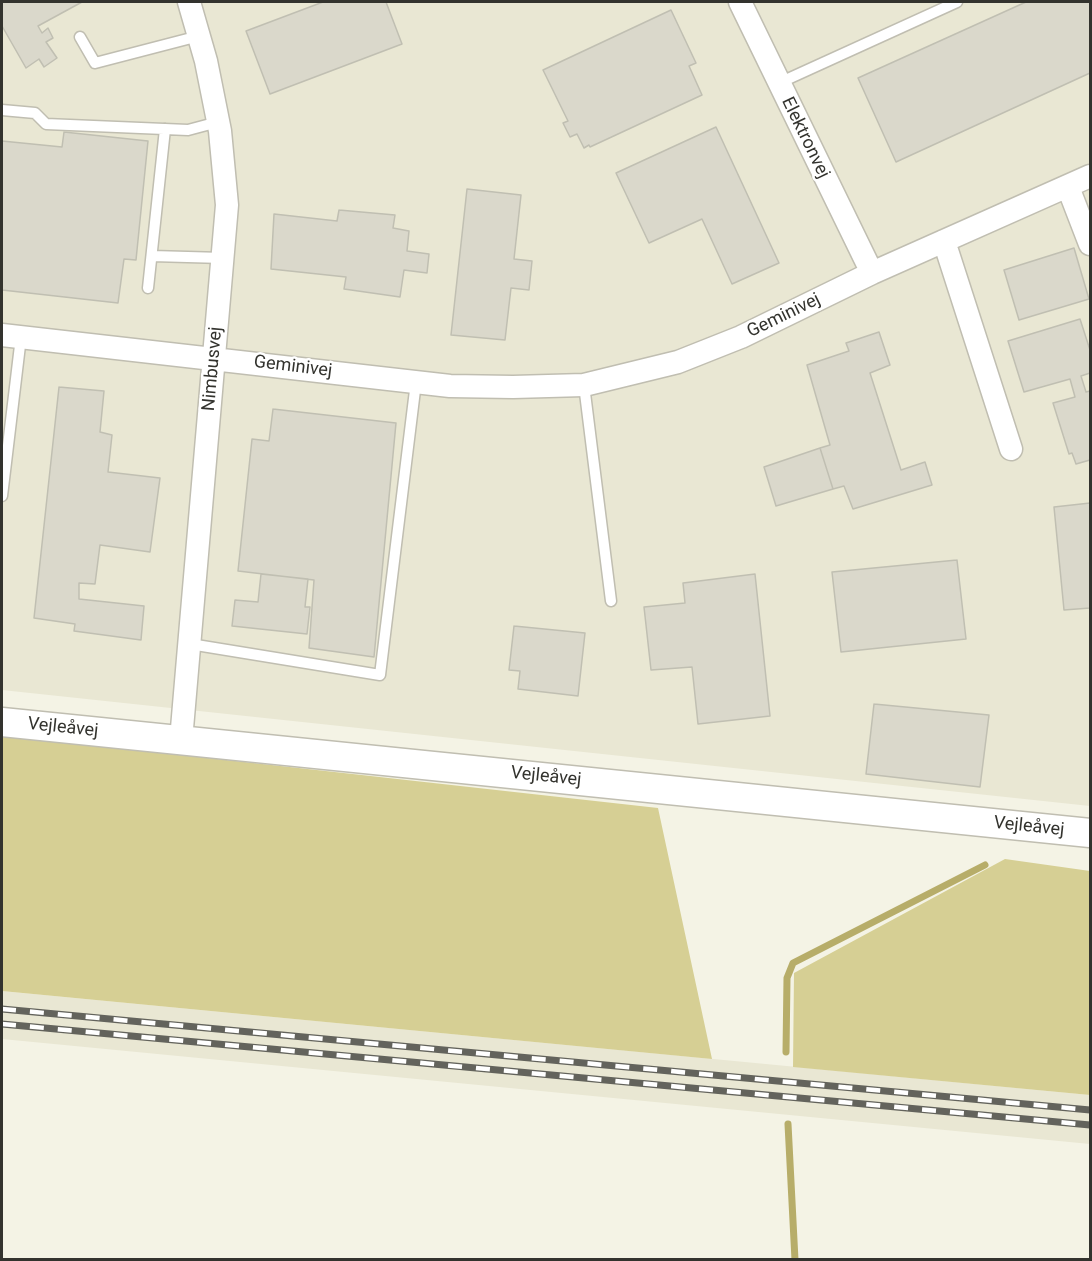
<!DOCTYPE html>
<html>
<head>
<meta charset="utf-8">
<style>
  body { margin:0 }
  #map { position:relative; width:1092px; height:1261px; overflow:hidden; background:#f4f3e5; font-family:Roboto,sans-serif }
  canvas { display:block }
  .frame { position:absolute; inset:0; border:3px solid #33332e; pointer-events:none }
</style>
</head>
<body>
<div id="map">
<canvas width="1092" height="1261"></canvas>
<div class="frame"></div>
</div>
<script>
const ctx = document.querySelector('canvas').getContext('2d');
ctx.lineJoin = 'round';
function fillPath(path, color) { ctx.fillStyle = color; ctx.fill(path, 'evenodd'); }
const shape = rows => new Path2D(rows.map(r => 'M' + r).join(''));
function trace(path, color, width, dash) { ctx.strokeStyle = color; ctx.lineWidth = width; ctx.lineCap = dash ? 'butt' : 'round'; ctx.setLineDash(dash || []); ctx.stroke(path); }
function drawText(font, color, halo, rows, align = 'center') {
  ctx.font = font + ' Roboto,sans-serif'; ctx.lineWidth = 5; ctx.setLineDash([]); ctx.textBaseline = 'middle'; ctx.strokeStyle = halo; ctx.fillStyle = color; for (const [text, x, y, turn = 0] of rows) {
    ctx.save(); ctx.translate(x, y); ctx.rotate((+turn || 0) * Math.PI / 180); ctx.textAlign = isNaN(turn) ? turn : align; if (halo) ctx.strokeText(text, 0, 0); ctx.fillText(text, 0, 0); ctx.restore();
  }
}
fillPath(shape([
  [2,2,1090,2,1090,806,2,690],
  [2,991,1090,1095,1090,1144,2,1039]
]), '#e9e7d3');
fillPath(shape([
  [2,735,658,808,712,1059,2,991],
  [1005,859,1090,871,1090,1095,793,1067,794,973]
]), '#d6cf94');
trace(shape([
  [786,1052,787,978,793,963,985,865],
  [788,1124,795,1260]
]), '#b7ad69', 7);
const building = shape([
  [2,2,82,2,38,26,42,33,48,28,53,38,46,42,57,58,44,67,39,59,26,68,2,26,2,2],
  [323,2,386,2,402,44,270,94,246,31,323,2],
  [1026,2,1090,2,1090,73,896,162,858,78,1026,2],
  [671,10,696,63,689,66,702,95,590,147,589,145,584,148,577,134,570,137,563,123,568,121,543,70,671,10],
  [716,127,779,263,732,284,702,219,649,243,616,173,716,127],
  [64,132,148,141,136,260,124,259,118,303,2,290,2,141,62,147,64,132],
  [467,189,521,195,514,259,532,261,529,290,511,288,505,340,451,335,467,189],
  [339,210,395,215,393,228,409,231,407,251,429,254,427,273,404,270,400,297,344,289,346,277,271,269,274,214,337,221,339,210],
  [1074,248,1089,299,1019,320,1004,270,1074,248],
  [1080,319,1090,350,1090,373,1081,376,1086,392,1090,391,1090,460,1076,464,1072,453,1069,454,1053,403,1075,397,1070,379,1024,392,1008,341,1080,319],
  [879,332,890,365,870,373,901,470,925,462,932,485,853,509,844,486,833,489,820,448,830,445,807,365,849,351,846,343,879,332],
  [59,387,104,391,100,432,112,435,108,472,160,478,150,552,100,545,95,584,79,583,79,599,144,606,141,640,74,631,75,624,34,618,59,387],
  [273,409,396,423,374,657,309,648,314,580,238,571,252,439,269,441,273,409],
  [820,448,833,489,776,506,764,467,820,448],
  [1090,503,1090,608,1064,610,1054,507,1090,503],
  [957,560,966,639,841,652,832,572,957,560],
  [261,574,308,579,305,607,310,607,307,634,232,626,235,600,258,602,261,574],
  [755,574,770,716,698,724,692,667,651,670,644,607,685,603,683,583,755,574],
  [514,626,585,633,578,696,518,689,520,671,509,670,514,626],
  [874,704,989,715,980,787,866,774,874,704]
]);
fillPath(building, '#dad8cb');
trace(building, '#c0bfb2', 1.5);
const service = shape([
  [80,37,95,63,199,36],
  [779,83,957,2],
  [2,110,35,113,46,124,188,130,218,122],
  [152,256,223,258],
  [148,288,165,129],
  [584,385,611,601],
  [2,496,21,337],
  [190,644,380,675,416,382]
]);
const minor = shape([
  [740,2,872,273],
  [1068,187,1090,244],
  [944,241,1011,449],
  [2,335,450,386,513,387,584,385,678,362,741,337,872,273,1090,176],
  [181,740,227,205,220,131,206,61,189,2]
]);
const tertiary = shape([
  [2,722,1090,833]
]);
trace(service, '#c0beb1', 13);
trace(minor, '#c0beb1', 25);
trace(tertiary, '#c0beb1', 31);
trace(service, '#fff', 10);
trace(minor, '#fff', 22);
trace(tertiary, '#fff', 28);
const rail = shape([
  [2,1009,1090,1110],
  [2,1024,1090,1125]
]);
trace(rail, '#63635c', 7);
trace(rail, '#fff', 4.5, [14]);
drawText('18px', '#33332e', '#fff', [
  ["Elektronvej",805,138,64],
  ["Geminivej",784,316,-26],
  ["Geminivej",293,367,7],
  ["Nimbusvej",213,369,-85],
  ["Vejleåvej",63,728,6],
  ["Vejleåvej",546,777,6],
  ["Vejleåvej",1029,827,6]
]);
</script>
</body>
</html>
